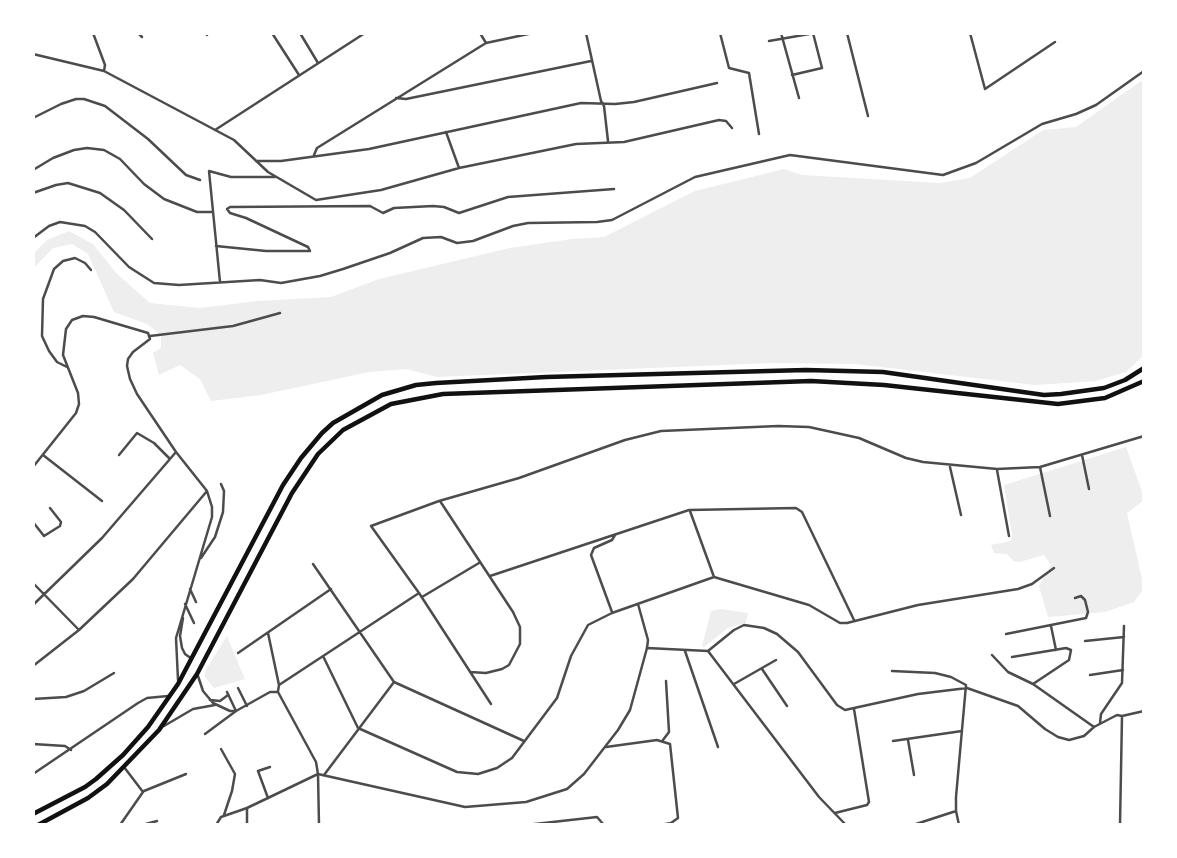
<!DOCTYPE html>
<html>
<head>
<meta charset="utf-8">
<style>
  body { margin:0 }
  #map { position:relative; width:1177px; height:858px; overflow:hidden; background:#fff; font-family:Figtree,sans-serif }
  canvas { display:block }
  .frame { position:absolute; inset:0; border:35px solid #fff; pointer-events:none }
</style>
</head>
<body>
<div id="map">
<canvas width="1177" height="858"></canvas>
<div class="frame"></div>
</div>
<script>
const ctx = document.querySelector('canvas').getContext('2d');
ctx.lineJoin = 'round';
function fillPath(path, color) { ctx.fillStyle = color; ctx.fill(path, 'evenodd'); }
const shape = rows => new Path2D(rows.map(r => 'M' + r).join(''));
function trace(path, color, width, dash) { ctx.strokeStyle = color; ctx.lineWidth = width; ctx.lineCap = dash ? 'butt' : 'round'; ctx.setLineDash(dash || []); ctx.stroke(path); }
fillPath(shape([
  [1144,79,1144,355,1126,372,1096,381,1035,385,855,364,770,363,437,377,406,369,369,372,261,395,211,401,200,379,180,365,159,375,153,353,161,348,161,335,147,324,114,312,88,254,72,244,53,248,33,269,33,254,47,240,69,231,93,244,117,274,150,303,200,308,258,301,331,297,379,279,510,248,572,239,604,237,695,191,784,169,802,175,940,183,970,178,1043,130,1076,127],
  [1126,447,1144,497,1144,500,1127,513,1144,588,1134,602,1105,612,1048,617,1039,586,1051,565,1044,555,1020,562,1013,561,1007,554,994,553,991,545,1011,541,1012,535,1004,485],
  [721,609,748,613,746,623,728,628,704,647,702,646,711,611],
  [227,636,245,679,214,688,205,677,205,671]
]), '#eee');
trace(shape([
  [93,33,105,65,104,71],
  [138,33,142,37],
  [206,33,207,35],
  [272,33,299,75],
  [300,33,318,63],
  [480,33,486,43],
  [586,33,601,101,604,106,608,141],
  [720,33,729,68,749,73,759,134],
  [781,33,799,98],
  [847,33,868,116],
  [970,33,985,89,1055,42],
  [769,41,815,33],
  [33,54,104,71,234,140,268,172,316,200,381,190,459,168,576,144,624,142,719,120,726,121,732,128],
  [792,75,822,68,813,33],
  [396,98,406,99,591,61],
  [33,118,61,104,76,99,84,99,105,106,148,139,186,175,200,180],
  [215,130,365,33],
  [446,132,459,168],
  [314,155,317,148,486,43,533,33],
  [256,161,281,161,369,149,581,103,615,104,634,102,717,83],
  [33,170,53,158,74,150,87,148,104,150,120,159,144,184,164,199,197,212,212,212],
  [33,193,56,185,68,183,100,193,124,210,152,239],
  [33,238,49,226,60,222,85,226,95,232,129,267,154,283,179,285,260,280,281,283,320,276,343,269,390,253,423,238,441,237,457,243,473,241,513,226,528,223,597,222,612,220,695,177,790,155,943,175,976,163,1042,124,1076,114,1096,105,1144,71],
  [216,246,266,251,310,251,308,247,246,218,230,213,227,209,230,207,370,206,383,213,394,208,433,206,444,207,459,213,508,197,614,189],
  [220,282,209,171,231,177,275,177],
  [150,336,233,326,280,313],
  [67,367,57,362,49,351,42,336,43,299,54,269,63,261,75,258,85,263,91,270],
  [43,455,102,501],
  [119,455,137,433,154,443,170,459],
  [1082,455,1089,489],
  [33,467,76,413,79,404,78,393,63,355,66,329,72,320,83,316,94,317,148,333,150,339,133,352,128,359,127,366,130,379,137,394,176,452,207,491,212,507,212,517,176,638,178,680],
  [950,467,961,515],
  [1040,467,1050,516],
  [997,470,1009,536],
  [440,501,513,612,520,627,520,644,509,665,502,669,486,673,470,672],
  [690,511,714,577],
  [33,522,44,536,60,526,61,522,50,508],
  [201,558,215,537,223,512,224,491,221,484],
  [313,564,394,682,524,741],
  [490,576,689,510,796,508,802,512,854,620],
  [33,583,79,630],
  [190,589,196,602],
  [422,597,479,563],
  [185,604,194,623],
  [638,604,648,640,647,648],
  [33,605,102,538,176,452],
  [612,612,591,555,594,548,612,540,615,535],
  [183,618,180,636,182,648,185,654,192,659],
  [1051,626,1056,650],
  [268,633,279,685,278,691],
  [1006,634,1086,618,1088,612,1085,600,1081,596,1075,598],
  [1085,641,1124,637],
  [685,651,718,747],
  [708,651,734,630,744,625,764,628,777,634,798,652,837,705,845,710,918,694,967,688,1018,706,1045,729,1058,737,1069,740,1084,736,1094,727,1117,715,1122,716,1144,711],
  [238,653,331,589],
  [992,655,1008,672,1033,684,1094,727],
  [323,656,358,728,457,772,478,774,497,768,512,758,557,698,571,656,588,625,612,613,714,577,809,605,840,623,847,623,918,605,1018,589,1032,584,1054,568],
  [1012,657,1066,648,1071,650,1069,660,1033,684],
  [33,666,79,630,133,579,207,491],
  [762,669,787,706],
  [892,671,935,673,951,677,966,685,956,797,956,811,959,825],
  [1090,675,1123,670],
  [734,684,776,660],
  [279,685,419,593],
  [238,688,247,706],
  [33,699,66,697,84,691,114,673],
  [491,704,419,593,371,526,439,501,519,478,625,440,661,431,778,426,809,427,859,438,906,458,923,462,997,469,1040,467,1144,436],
  [1100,723,1101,714,1122,683,1124,626],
  [205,734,236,711,227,692],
  [663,740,669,732,666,681],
  [908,740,914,775],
  [893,741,962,731],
  [33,744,65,746,71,750],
  [606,747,657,740,670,744,678,818,671,823,660,825],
  [221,749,235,774,232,791,224,815],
  [33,774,138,703,147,698,168,696],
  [318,774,319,825],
  [324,775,394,682],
  [144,791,186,774],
  [268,798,258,771,270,767],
  [835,813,867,805,869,802,854,709],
  [120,825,143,792,124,767],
  [142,825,157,821],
  [247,825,247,808],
  [526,825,597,817,604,825],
  [913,825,956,811],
  [1120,825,1122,716]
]), '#4c4c4c', 2.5);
trace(shape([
  [198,676,203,691,213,703,230,711,236,711,270,692,278,692,316,762,318,774],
  [210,700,220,701,228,695],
  [164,726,193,709,215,705],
  [318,774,465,807,526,802,567,789,584,774,618,730,630,710,647,648,708,651,819,797,846,825],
  [216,825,221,817,247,808,318,774]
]), '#4c4c4c', 2.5);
trace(shape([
  [33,814,85,787,96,779,123,755,148,727,178,684,283,485,301,458,322,433,333,423,382,395,416,385,436,383,546,377,806,370,883,372,1044,395,1061,394,1104,388,1125,380,1144,368],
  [38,825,88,798,107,784,159,730,197,674,292,493,318,454,343,430,391,404,443,394,811,381,884,385,1058,404,1105,398,1144,381]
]), '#111', 4.5);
</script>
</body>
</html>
